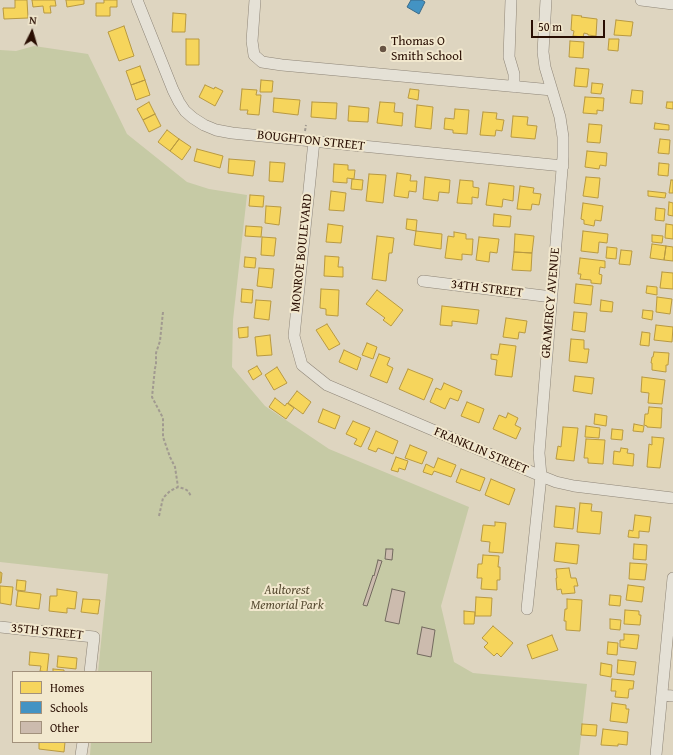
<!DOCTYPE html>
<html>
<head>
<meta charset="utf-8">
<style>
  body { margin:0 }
  #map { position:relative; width:673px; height:755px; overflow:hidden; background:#ded5c0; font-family:"Gentium Book Plus",serif }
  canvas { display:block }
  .legend { position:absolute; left:12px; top:671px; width:140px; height:72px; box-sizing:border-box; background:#f2e8ce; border:1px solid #a2917c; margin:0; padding:5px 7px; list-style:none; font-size:12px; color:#290e02 }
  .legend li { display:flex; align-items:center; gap:8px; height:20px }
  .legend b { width:20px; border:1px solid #a2917c }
  .north { position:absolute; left:12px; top:12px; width:40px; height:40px; -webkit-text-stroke:3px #f2e8ce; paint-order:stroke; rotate:5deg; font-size:11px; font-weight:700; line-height:16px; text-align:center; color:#290e02 }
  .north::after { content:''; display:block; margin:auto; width:14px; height:18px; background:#290e02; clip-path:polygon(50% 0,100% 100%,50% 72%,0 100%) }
  .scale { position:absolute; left:531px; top:20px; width:74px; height:18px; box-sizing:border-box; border:2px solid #290e02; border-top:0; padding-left:5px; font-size:12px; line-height:14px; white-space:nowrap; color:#290e02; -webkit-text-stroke:3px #f2e8ce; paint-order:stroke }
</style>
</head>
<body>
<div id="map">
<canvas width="673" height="755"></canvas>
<ul class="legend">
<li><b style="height:11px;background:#f6d55c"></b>Homes</li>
<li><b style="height:11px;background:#4393c3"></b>Schools</li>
<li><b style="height:11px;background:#ccbbae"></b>Other</li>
</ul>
<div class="north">N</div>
<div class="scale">50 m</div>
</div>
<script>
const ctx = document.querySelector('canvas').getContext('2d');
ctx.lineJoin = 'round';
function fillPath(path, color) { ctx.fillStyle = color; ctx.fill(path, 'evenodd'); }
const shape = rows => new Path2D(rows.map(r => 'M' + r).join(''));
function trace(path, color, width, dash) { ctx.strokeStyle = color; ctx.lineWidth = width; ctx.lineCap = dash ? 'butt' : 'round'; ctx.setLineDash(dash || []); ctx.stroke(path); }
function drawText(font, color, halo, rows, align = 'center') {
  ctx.font = font + ' "Gentium Book Plus",serif'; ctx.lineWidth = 4; ctx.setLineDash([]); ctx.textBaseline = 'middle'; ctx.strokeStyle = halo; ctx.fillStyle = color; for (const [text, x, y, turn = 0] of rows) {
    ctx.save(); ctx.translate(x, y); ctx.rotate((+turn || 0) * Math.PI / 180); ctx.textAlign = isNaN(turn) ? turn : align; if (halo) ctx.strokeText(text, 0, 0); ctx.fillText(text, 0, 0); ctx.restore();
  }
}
fillPath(shape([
  [34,46,88,54,127,134,187,182,209,189,247,195,233,320,232,367,265,406,329,449,469,507,441,606,454,662,473,673,587,684,579,755,90,755,91,742,151,742,151,672,98,672,108,574,0,562,0,50,16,51]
]), '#c6caa5');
const homes = shape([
  [15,0,27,0,28,18,4,19,3,8,15,8,15,0],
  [32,0,55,0,56,6,50,6,51,13,44,13,43,6,33,7,32,0],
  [66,0,84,0,84,4,67,7,66,0],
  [104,0,117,0,117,7,110,7,110,16,96,16,96,3,104,3,104,0],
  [173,13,186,14,185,32,172,32,173,13],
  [572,15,582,16,581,17,597,19,596,36,588,35,588,34,584,33,583,37,573,36,574,31,571,30,572,15],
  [616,20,633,22,631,36,614,35,616,20],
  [124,26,134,56,119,61,108,32,124,26],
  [186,39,199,39,199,65,186,65,186,39],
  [609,39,619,39,618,51,608,50,609,39],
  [570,41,584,42,583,58,569,57,570,41],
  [140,66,145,80,131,85,126,71,140,66],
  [576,68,589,69,587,87,574,86,576,68],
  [145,80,150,95,136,100,131,85,145,80],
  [261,80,273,81,272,92,260,92,261,80],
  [592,83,603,84,601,94,591,93,592,83],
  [205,85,214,89,215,87,223,91,215,106,199,97,205,85],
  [242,89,257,90,256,95,261,95,259,115,247,114,248,110,240,110,242,89],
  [410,89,419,90,418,100,408,98,410,89],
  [632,90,643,91,642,104,630,103,632,90],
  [585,97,604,98,603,111,597,110,597,114,583,113,585,97],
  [274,98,300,100,298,115,273,112,274,98],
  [149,102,155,114,143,120,137,109,149,102],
  [312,102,337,103,336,119,311,117,312,102],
  [380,102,395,103,394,112,403,113,402,126,377,123,380,102],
  [667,102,673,102,673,109,666,108,667,102],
  [417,105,433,107,431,129,415,127,417,105],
  [349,106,369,108,368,122,348,121,349,106],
  [455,109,469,110,467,134,453,133,453,130,444,129,445,118,454,119,455,109],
  [483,112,497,113,496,119,504,120,502,131,496,130,495,136,480,135,483,112],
  [155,114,161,126,149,132,143,120,155,114],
  [513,116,528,117,527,125,537,126,535,139,511,137,513,116],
  [655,123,669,125,669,130,654,129,655,123],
  [589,124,602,125,600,143,587,142,589,124],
  [167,130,179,139,170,151,158,142,167,130],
  [179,139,191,147,182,160,170,151,179,139],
  [660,139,670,140,669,154,658,153,660,139],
  [197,149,223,156,220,168,194,161,197,149],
  [587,151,607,153,606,166,600,165,599,169,585,167,587,151],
  [229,159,255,161,253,176,228,173,229,159],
  [270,162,285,163,283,182,269,181,270,162],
  [659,163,669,164,668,176,658,175,659,163],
  [334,164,348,165,348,170,355,170,354,179,347,178,347,183,333,182,334,164],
  [397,173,411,175,410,181,417,181,416,192,409,191,408,198,394,196,397,173],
  [369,174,386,175,383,203,366,201,369,174],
  [425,177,450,180,449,193,439,192,438,201,423,199,425,177],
  [586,177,600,178,598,198,583,196,586,177],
  [352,179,363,180,362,190,351,189,352,179],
  [460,180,473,181,473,187,479,188,478,198,472,197,472,204,457,203,460,180],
  [671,180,673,180,673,193,669,193,671,180],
  [489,183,514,186,513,201,503,199,502,207,486,205,489,183],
  [520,186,534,188,533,193,541,194,539,205,532,204,531,210,517,209,520,186],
  [331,191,346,193,344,211,329,210,331,191],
  [648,191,666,193,665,198,648,196,648,191],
  [250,195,264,196,263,207,249,206,250,195],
  [669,202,673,203,673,216,668,215,669,202],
  [583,203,603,206,601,221,595,220,594,226,584,224,584,220,581,219,583,203],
  [266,206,281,207,279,225,265,223,266,206],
  [656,208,665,209,664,221,655,220,656,208],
  [494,214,511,216,510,227,493,226,494,214],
  [407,219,417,220,416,231,406,229,407,219],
  [328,224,343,226,341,243,326,242,328,224],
  [666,224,673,225,673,239,665,238,666,224],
  [246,226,262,227,261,237,245,236,246,226],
  [416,231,442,234,441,249,414,245,416,231],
  [583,231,608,234,607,243,599,242,598,253,581,251,583,231],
  [454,232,466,234,466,239,473,239,472,255,462,254,462,260,445,258,448,236,454,237,454,232],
  [515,234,534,236,532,253,514,252,515,234],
  [652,235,663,236,662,243,652,242,652,235],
  [377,236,394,238,392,253,389,253,386,281,372,279,377,236],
  [262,237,276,238,274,256,261,255,262,237],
  [479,237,499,239,497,253,490,252,489,262,476,260,479,237],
  [652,244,666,246,664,260,650,258,652,244],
  [666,246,673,247,673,261,664,260,666,246],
  [607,247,617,248,616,259,606,258,607,247],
  [621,250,632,251,630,265,619,264,621,250],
  [514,252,532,253,531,271,512,270,514,252],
  [325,256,339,257,338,267,343,267,343,277,324,276,325,256],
  [245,257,256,258,255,268,244,267,245,257],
  [580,258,605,261,605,268,600,267,599,274,602,275,601,284,591,283,591,280,580,279,581,274,578,274,580,258],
  [259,268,274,269,272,288,257,286,259,268],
  [662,272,673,273,673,289,660,288,662,272],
  [576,284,593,286,591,305,574,303,576,284],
  [647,286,657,287,657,295,646,293,647,286],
  [242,289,253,290,252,303,241,302,242,289],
  [321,289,339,290,338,316,326,315,326,309,320,308,321,289],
  [377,290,403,310,391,326,383,320,385,318,366,304,377,290],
  [657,297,672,299,670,314,656,312,657,297],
  [256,300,271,301,269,320,254,318,256,300],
  [601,300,613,302,612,312,600,311,601,300],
  [442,306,479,310,477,324,452,321,452,326,440,325,442,306],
  [643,310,653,311,652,320,642,318,643,310],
  [574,312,587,313,585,332,572,330,574,312],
  [506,318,527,321,525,333,519,332,518,339,503,337,506,318],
  [327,324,340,344,329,350,316,330,327,324],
  [656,325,673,327,672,342,654,340,656,325],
  [248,327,248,337,239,338,238,328,248,327],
  [642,332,650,333,649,346,640,345,642,332],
  [270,335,272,355,257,356,255,337,270,335],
  [571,339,584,340,584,349,589,349,587,363,569,361,571,339],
  [367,343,377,347,373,359,362,355,367,343],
  [500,344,516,346,512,377,495,375,497,360,491,359,491,354,498,355,500,344],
  [344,350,361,358,357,370,339,362,344,350],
  [654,352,669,353,668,365,666,365,666,372,652,370,652,363,651,363,652,357,653,357,654,352],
  [379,354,390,358,387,365,393,368,387,383,370,376,379,354],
  [257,366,262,374,253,380,248,371,257,366],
  [277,367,287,383,274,390,265,375,277,367],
  [408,369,433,379,424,400,399,389,408,369],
  [575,376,594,378,592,394,573,391,575,376],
  [642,377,665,380,662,404,648,403,649,393,641,392,642,377],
  [444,383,462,391,458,401,450,398,445,409,430,402,436,388,441,390,444,383],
  [297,391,311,402,303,414,288,403,297,391],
  [275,398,285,406,287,403,294,408,286,419,269,407,275,398],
  [467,402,484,409,479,423,461,416,467,402],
  [649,407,662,408,661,428,647,427,647,426,644,425,645,414,648,414,649,407],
  [323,409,340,416,335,429,318,422,323,409],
  [508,413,518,418,515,425,521,428,516,439,493,429,499,415,506,418,508,413],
  [595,414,607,416,606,426,594,424,595,414],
  [353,421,370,428,361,447,354,444,357,439,346,434,353,421],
  [634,424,644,426,643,432,633,431,634,424],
  [586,426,600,428,599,438,585,437,586,426],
  [563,427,578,428,574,461,556,459,558,446,561,447,563,427],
  [612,429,623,430,622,440,611,439,612,429],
  [376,431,398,441,393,454,378,448,376,452,368,449,376,431],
  [652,437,664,438,660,468,647,467,649,444,652,445,652,437],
  [586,439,605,440,603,464,588,463,588,458,584,458,586,439],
  [410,445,427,452,422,464,405,458,410,445],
  [621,448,628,449,627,453,634,454,633,466,613,464,614,451,620,452,621,448],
  [396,457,408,461,405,470,399,468,398,472,391,470,396,457],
  [438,458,456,465,451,477,434,471,432,475,423,472,426,464,434,468,438,458],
  [461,469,485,478,480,491,456,482,461,469],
  [491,479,515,489,509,505,485,495,491,479],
  [580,503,592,504,591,511,602,512,600,534,577,532,580,503],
  [556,506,575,508,573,529,554,527,556,506],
  [635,515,651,517,649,532,639,531,639,538,628,537,629,530,633,531,635,515],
  [495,522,506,523,503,553,489,552,490,542,481,541,483,525,495,526,495,522],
  [556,543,579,545,577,564,554,561,556,543],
  [634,544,647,545,646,560,633,559,634,544],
  [483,555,499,556,498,567,500,567,500,580,497,580,497,590,481,589,482,578,477,578,478,564,482,564,483,555],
  [630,563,647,564,645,580,629,579,630,563],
  [569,568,571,578,576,578,578,586,574,586,575,593,562,594,561,589,557,590,556,578,557,578,556,569,569,568],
  [0,572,2,573,1,583,0,583,0,572],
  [17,580,26,581,25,591,16,590,17,580],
  [628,585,644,587,642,602,626,600,628,585],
  [0,586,13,587,11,605,0,603,0,586],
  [57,589,77,592,75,609,67,608,67,613,49,611,50,596,57,596,57,589],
  [18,591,41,594,39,609,16,606,18,591],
  [610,595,621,596,620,606,609,605,610,595],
  [476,597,492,598,491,616,475,616,476,597],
  [83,599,100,600,98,614,81,612,83,599],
  [567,599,582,600,580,631,566,630,566,621,564,621,565,609,567,609,567,599],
  [625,610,639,611,639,615,641,615,640,625,624,624,625,610],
  [464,611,475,612,474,624,464,624,464,611],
  [610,619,621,620,620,630,610,629,610,619],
  [493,626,513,643,501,657,497,653,494,656,484,647,488,643,482,638,493,626],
  [624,634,639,635,637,649,620,647,620,640,624,640,624,634],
  [552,635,558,650,532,659,527,645,552,635],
  [608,642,618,643,617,655,607,654,608,642],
  [30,652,49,654,47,672,40,671,41,666,29,665,30,652],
  [58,656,77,658,76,669,57,667,58,656],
  [618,660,636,662,634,675,617,673,618,660],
  [601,663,612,665,611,677,600,675,601,663],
  [53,669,64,670,64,672,53,672,53,669],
  [612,679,634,681,633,689,629,689,628,698,615,697,616,691,611,691,612,679],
  [612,703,626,705,626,709,629,709,627,723,610,721,612,703],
  [582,724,597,725,596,736,581,735,582,724],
  [603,729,628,732,627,745,618,744,618,746,601,745,603,729],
  [39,742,65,742,64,752,39,749,39,742]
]);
fillPath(homes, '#f6d55c');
trace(homes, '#b89941', 1);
const schools = shape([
  [411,0,422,0,425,2,419,14,407,7,411,0]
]);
fillPath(schools, '#4393c3');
trace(schools, '#3b6b89', 1);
const building = shape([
  [386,549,393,549,392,560,385,559,386,549],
  [378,560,382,561,367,606,363,605,373,575,374,576,378,560],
  [392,589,405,592,399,624,385,621,392,589],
  [422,627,435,630,431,657,417,654,422,627]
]);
fillPath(building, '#ccbbae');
trace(building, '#736a5f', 1);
const minor = shape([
  [137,0,173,90,179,102,185,111,193,118,204,125,216,130,232,133,563,166],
  [255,0,252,41,254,55,262,62,282,65,552,90],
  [511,0,509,57,514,74,514,87],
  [641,0,673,4],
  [314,141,294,336,302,365,327,385,541,476,556,482,574,486,673,498],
  [423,281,552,297],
  [527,609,541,476,539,453,563,157,563,137,560,117,545,67,543,52,546,0],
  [0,627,94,637,90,672],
  [662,695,673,696],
  [81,755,83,742],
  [656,755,673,578]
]);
trace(minor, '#8e8577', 12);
trace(shape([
  [305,131,306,125],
  [163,312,160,341,156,353,156,365,155,368,152,397,163,418,163,437,170,457,175,467,178,487],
  [159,516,163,498,170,491,178,487,185,489,188,491,191,496]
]), '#a19a90', 2, [3, 2]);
trace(minor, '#e5e1d6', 11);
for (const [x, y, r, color] of [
  [383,49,4,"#685444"]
]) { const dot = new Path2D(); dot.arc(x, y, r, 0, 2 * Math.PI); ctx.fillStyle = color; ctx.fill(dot); trace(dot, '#f2e8ce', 1.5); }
drawText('13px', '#290e02', '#f2e8ce', [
  ["Thomas O",391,42],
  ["Smith School",391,57]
], 'left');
drawText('13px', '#290e02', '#f2e8ce', [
  ["BOUGHTON STREET",311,141,6],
  ["MONROE BOULEVARD",302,253,-84],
  ["34TH STREET",487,289,7],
  ["GRAMERCY AVENUE",551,303,-85],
  ["FRANKLIN STREET",481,451,23],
  ["35TH STREET",47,632,6]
]);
drawText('italic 13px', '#594d33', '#f2e8ce', [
  ["Aultorest",287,591],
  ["Memorial Park",287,606]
]);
</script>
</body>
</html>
